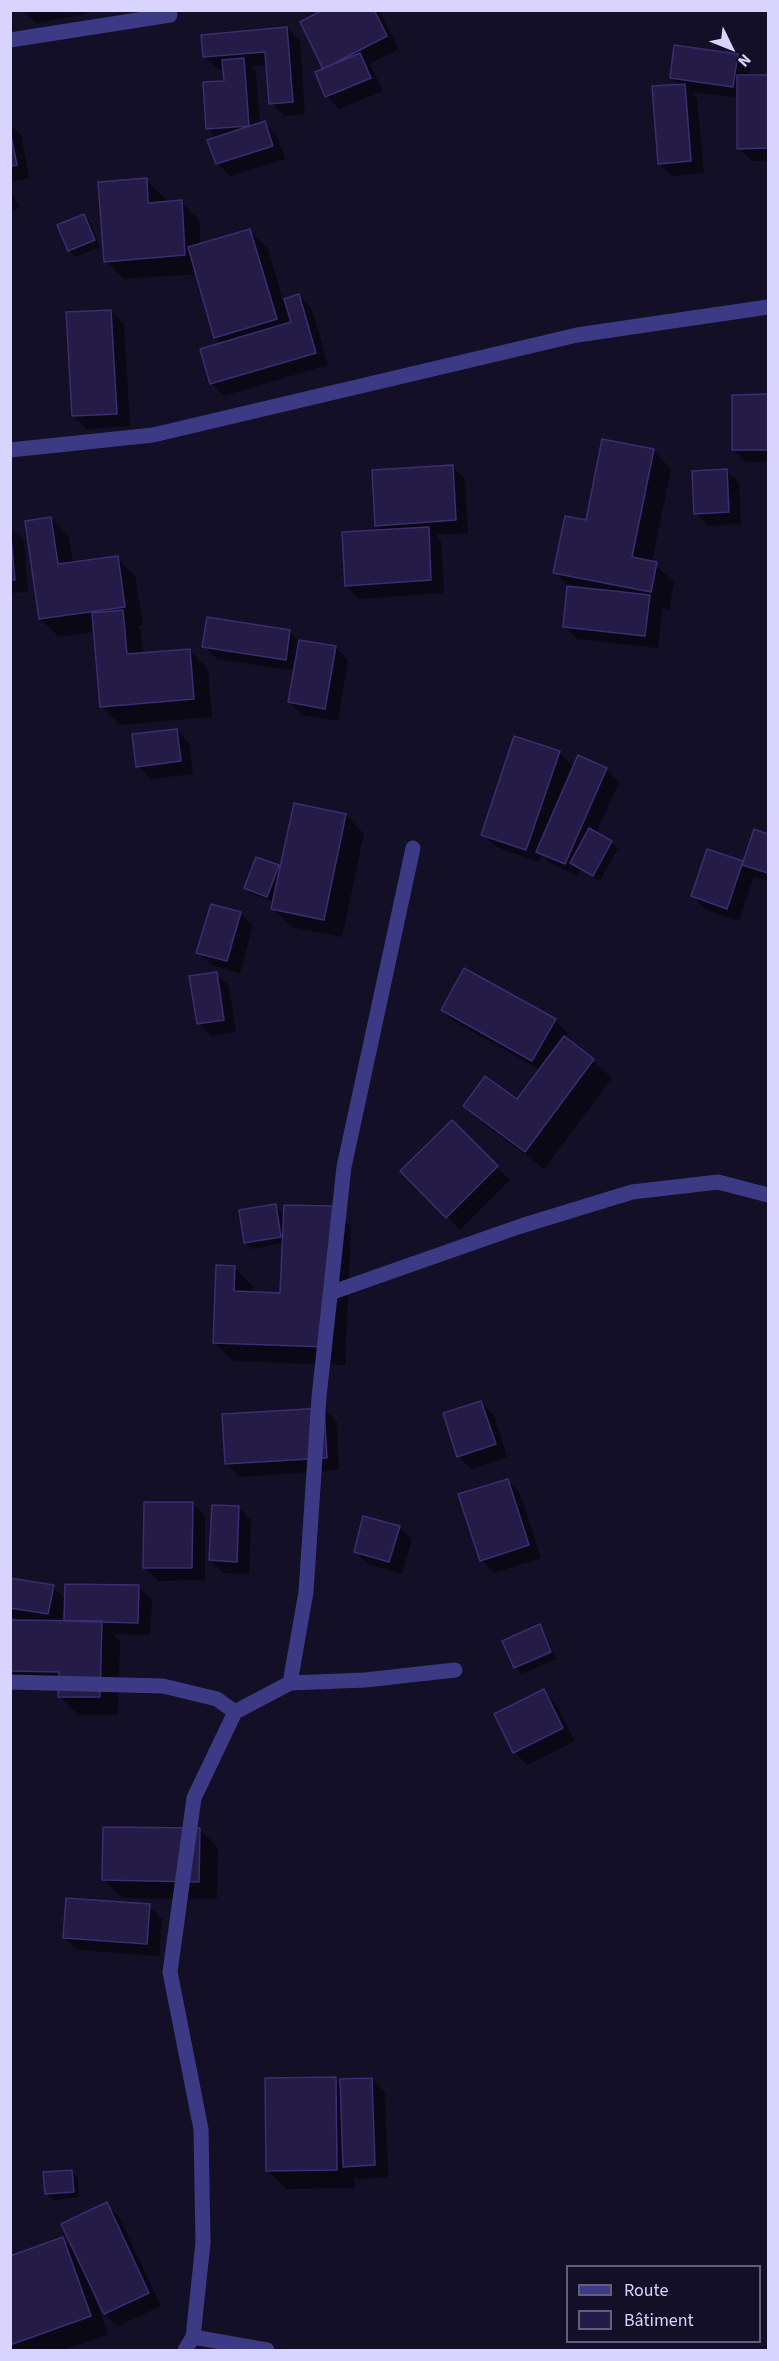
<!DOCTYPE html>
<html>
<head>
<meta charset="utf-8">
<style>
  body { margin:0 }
  #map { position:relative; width:779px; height:2361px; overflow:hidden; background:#130f26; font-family:"Source Sans 3",sans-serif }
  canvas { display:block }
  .frame { position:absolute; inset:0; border:12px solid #d9d4ff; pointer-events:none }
  .legend { position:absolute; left:566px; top:2265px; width:195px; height:78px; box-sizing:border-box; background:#130f26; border:2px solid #625e7d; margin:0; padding:8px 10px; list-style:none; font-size:18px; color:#d9d4ff }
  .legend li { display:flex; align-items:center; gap:12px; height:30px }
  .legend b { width:30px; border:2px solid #625e7d }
  .north { position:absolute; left:701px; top:18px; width:60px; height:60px; -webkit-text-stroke:4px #130f26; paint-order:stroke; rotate:133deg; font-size:16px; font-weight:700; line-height:24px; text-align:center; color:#d9d4ff }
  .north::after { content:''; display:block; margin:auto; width:21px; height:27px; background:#d9d4ff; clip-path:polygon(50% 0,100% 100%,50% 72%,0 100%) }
</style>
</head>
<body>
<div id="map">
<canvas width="779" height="2361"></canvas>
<div class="frame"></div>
<ul class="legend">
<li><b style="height:8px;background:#3d3a85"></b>Route</li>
<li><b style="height:16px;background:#241b47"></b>Bâtiment</li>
</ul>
<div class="north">N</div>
</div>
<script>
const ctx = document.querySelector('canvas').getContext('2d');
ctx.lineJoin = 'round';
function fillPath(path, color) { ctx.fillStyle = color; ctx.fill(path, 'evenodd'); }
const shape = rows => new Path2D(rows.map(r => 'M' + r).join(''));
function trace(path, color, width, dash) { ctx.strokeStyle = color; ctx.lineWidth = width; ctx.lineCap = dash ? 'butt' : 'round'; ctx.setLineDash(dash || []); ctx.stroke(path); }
fillPath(shape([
  [23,10,86,10,87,14,36,23],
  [326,10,379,10,399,49,370,64,383,91,339,109,327,96],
  [287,28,300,41,305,114,284,116,271,103,267,65,250,66,256,72,260,124,265,123,277,136,285,159,230,176,217,163,217,138,207,128,226,83,225,69,217,69,204,56],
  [737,56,750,69,749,76,768,76,768,161,752,161,739,148,739,98,691,92,697,98,704,173,672,176,659,163,679,86,671,78],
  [10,125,21,135,29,178,10,182],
  [146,180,165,198,165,203,181,202,199,220,201,245,250,231,268,249,283,301,299,296,312,309,328,365,224,396,211,383,222,344,215,337,197,274,124,279,106,261],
  [10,192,20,206,10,212],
  [84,216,90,222,100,247,75,257,69,250],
  [111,311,124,324,130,426,86,429,73,416],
  [734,396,768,396,768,462,746,462,733,450],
  [653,450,671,469,652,562,674,582,669,610,662,608,658,648,577,639,564,626,569,587,554,572,587,522],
  [452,466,465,479,468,533,435,535,441,541,444,593,359,599,346,586,382,531,377,525],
  [726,470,739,483,741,524,708,526,695,513],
  [51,518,69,537,73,564,117,557,135,576,143,625,138,626,141,630,143,654,189,650,208,669,212,717,120,725,102,707,95,632,59,637,40,619],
  [10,528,24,541,28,592,10,593],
  [290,632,300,642,336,648,348,660,338,721,302,715,289,702,295,671,217,659,204,646],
  [177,730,189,743,193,774,151,779,138,766],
  [559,752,574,767,606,769,619,782,596,834,618,848,600,881,580,870,578,876,551,864,542,855,539,862,496,847,483,834],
  [346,815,364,834,342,937,291,927,273,908,274,902,252,894,246,888,278,866,281,870],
  [755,831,768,835,768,881,754,877,739,921,705,909,693,896,708,851,744,863],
  [240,913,253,926,240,973,211,965,198,952],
  [216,973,229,986,236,1032,211,1036,199,1023],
  [442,1010,555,1020,568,1033,565,1038,612,1078,544,1169,484,1124,465,1106,517,1101,541,1070,455,1022],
  [452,1122,510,1180,460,1230,402,1171],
  [276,1205,282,1212,283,1221,333,1208,351,1226,345,1365,233,1361,214,1342,234,1267,253,1286,253,1293,282,1294,284,1243,251,1249,245,1243],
  [481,1402,494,1415,507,1457,471,1469,458,1456],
  [324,1409,337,1422,339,1470,240,1477,227,1464],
  [507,1480,520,1493,541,1558,494,1573,481,1560],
  [192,1503,205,1516,205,1580,158,1581,145,1568],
  [238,1507,251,1520,249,1574,223,1573,210,1560],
  [399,1527,412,1540,402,1574,368,1564,355,1551],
  [10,1580,53,1587,66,1600,139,1587,152,1600,150,1635,113,1634,120,1641,118,1715,78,1715,59,1696,60,1690,10,1689,10,1621,23,1620,10,1617],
  [64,1609,65,1622,62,1622],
  [539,1626,545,1633,556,1659,522,1674,515,1667,504,1641],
  [543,1691,556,1704,575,1741,527,1765,515,1752],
  [200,1829,218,1848,217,1899,122,1898,104,1880],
  [149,1906,162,1919,159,1956,77,1950,64,1938],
  [335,2079,342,2086,372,2079,385,2092,388,2177,358,2179,354,2176,355,2188,286,2189,267,2170],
  [72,2172,78,2178,79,2197,53,2200,47,2194],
  [106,2204,119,2217,161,2306,118,2326,105,2314,96,2295,94,2296,108,2334,64,2350,16,2350,13,2348,14,2350,10,2350,10,2258,62,2239,75,2252]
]), '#0007');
const building = shape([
  [323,10,374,10,387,36,323,69,300,22,323,10],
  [287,27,293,102,269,104,265,52,203,57,201,35,287,27],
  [674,45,738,54,733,87,670,78,674,45],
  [360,53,371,78,325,97,315,72,360,53],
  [244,58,249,126,206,129,203,82,224,81,222,60,244,58],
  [737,75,768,75,768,148,737,149,737,75],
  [685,84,691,161,658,164,652,86,685,84],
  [265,121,273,146,216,164,207,140,265,121],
  [10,131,17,165,10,166,10,131],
  [147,178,148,203,182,200,185,255,104,262,98,182,147,178],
  [84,214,95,240,68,251,57,225,84,214],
  [250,229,277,319,214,338,188,247,250,229],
  [299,294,316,353,210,384,200,349,291,322,284,299,299,294],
  [111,310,117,414,72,416,66,312,111,310],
  [768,394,768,450,732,450,732,395,768,394],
  [602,439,654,449,632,557,657,562,651,592,553,573,565,516,586,520,602,439],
  [453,465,456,520,375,526,372,470,453,465],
  [727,469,729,512,694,514,692,471,727,469],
  [51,517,58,564,118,556,125,607,39,619,25,521,51,517],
  [10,527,15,580,10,580,10,527],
  [429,527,431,580,345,586,342,532,429,527],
  [567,586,650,595,645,636,563,627,567,586],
  [123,610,127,654,190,649,194,699,100,707,92,613,123,610],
  [207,617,290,630,286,660,202,647,207,617],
  [299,640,336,646,325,709,288,702,299,640],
  [177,729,181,761,136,767,132,734,177,729],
  [514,736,560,751,526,850,481,835,514,736],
  [578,755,607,768,565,864,536,852,578,755],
  [294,803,346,814,324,920,271,909,294,803],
  [589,828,612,841,593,876,570,863,589,828],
  [754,829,768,834,768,873,742,865,754,829],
  [707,849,743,861,727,909,691,896,707,849],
  [256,857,279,865,267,897,244,888,256,857],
  [211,904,241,912,227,961,196,953,211,904],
  [464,968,556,1019,532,1061,441,1010,464,968],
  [217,972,224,1020,197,1024,189,976,217,972],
  [564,1036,594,1059,525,1152,463,1106,485,1076,517,1099,564,1036],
  [452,1120,498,1166,446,1218,400,1171,452,1120],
  [276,1204,281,1237,244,1243,239,1210,276,1204],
  [284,1205,333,1206,327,1347,213,1343,216,1265,235,1266,234,1291,280,1293,284,1205],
  [481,1401,496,1444,457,1457,443,1413,481,1401],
  [324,1408,327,1458,225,1464,222,1414,324,1408],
  [508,1479,529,1545,480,1561,458,1494,508,1479],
  [144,1502,193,1502,192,1568,143,1568,144,1502],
  [212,1505,239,1506,237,1562,209,1560,212,1505],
  [363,1516,400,1526,389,1562,354,1552,363,1516],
  [10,1578,54,1585,48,1614,10,1608,10,1578],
  [65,1584,139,1585,138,1623,64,1621,65,1584],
  [10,1620,102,1621,100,1697,58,1697,59,1672,10,1671,10,1620],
  [540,1624,551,1652,514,1668,502,1641,540,1624],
  [544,1689,563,1728,513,1753,494,1714,544,1689],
  [103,1827,200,1828,199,1882,102,1880,103,1827],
  [66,1898,150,1904,147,1944,63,1938,66,1898],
  [336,2077,337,2170,266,2171,265,2078,336,2077],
  [372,2078,375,2165,343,2167,340,2079,372,2078],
  [72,2170,74,2192,45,2194,43,2172,72,2170],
  [107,2202,149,2293,104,2314,61,2224,107,2202],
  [63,2237,91,2316,10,2345,10,2256,63,2237]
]);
fillPath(building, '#241b47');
trace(building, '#3b2d73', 1.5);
trace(shape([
  [10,40,170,15],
  [10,450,153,435,577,335,768,307],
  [330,1293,521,1226,632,1192,718,1182,768,1195],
  [10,1682,163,1686,217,1699,235,1712],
  [290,1683,365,1680,455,1670],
  [193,2337,267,2350],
  [185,2350,193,2337,203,2243,201,2129,170,1972,194,1798,235,1712,290,1683,306,1592,319,1397,344,1167,413,848]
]), '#3d3a85', 15);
</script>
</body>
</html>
